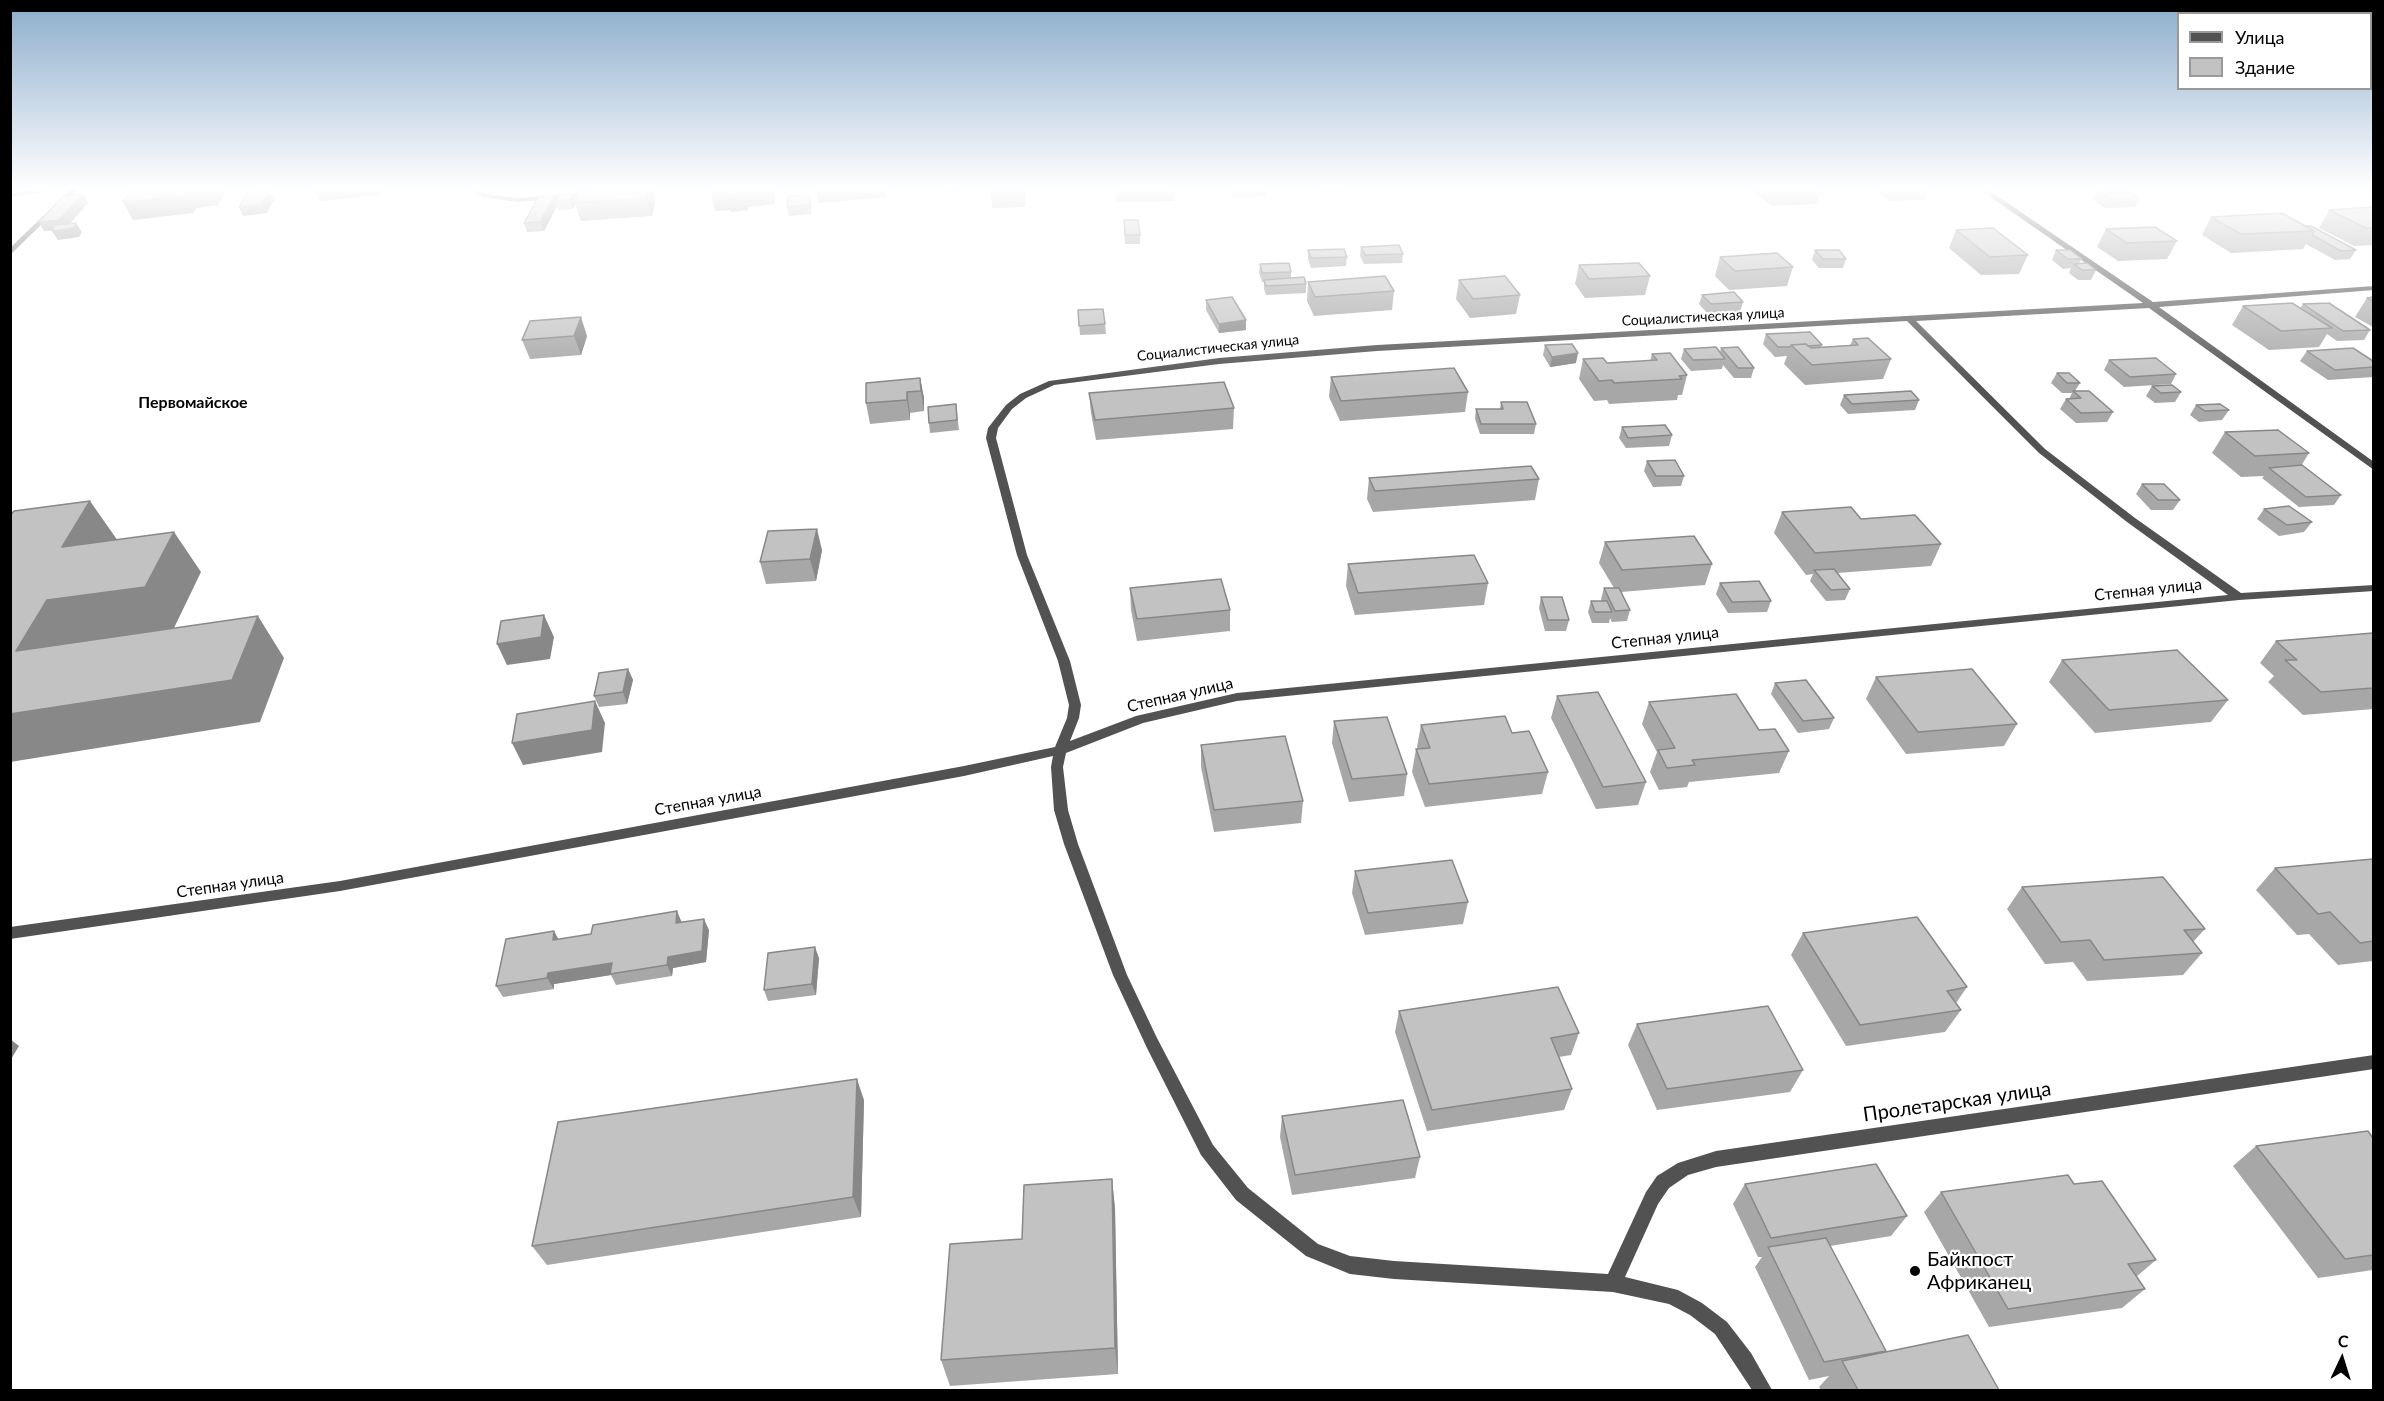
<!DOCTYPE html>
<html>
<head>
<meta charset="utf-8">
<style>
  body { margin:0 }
  #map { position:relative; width:2384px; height:1401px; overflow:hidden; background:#fff; font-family:Lato,sans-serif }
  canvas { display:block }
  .frame { position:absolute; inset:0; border:12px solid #000; pointer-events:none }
  .legend { position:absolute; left:2177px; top:12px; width:195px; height:78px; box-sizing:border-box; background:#fff; border:2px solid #999; margin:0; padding:8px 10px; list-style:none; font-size:18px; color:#000 }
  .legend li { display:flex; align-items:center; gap:12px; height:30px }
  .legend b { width:30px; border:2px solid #999 }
  .north { position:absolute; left:2312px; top:1329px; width:60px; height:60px; -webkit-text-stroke:4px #fff; paint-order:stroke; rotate:4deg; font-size:16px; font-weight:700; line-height:24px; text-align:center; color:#000 }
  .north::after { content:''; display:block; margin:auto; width:21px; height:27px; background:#000; clip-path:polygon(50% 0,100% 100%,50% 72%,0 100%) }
</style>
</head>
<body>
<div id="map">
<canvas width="2384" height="1401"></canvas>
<div class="frame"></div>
<ul class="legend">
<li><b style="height:8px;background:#525252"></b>Улица</li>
<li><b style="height:16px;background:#c2c2c2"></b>Здание</li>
</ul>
<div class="north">С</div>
</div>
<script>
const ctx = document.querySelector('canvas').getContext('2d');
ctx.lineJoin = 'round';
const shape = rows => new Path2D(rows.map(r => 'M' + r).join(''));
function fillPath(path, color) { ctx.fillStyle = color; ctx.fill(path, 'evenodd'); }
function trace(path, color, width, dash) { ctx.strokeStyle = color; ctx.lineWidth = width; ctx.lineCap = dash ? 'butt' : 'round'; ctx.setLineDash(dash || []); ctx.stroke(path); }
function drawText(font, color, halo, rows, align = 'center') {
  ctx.font = font + ' Lato,sans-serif'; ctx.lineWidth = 4.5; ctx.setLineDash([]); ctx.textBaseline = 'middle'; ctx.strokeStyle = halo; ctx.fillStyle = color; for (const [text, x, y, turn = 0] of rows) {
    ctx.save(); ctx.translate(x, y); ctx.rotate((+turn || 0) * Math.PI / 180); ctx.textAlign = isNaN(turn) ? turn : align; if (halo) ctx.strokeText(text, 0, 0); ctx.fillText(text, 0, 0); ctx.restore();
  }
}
fillPath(shape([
  [39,189,59,189,10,197,10,193,39,189],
  [71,189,78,189,10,255,10,248,71,189],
  [470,189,478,189,487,194,518,198,595,191,598,193,595,195,518,202,483,197,470,189],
  [1979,189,1987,189,2153,302,2374,286,2374,290,2159,307,2374,462,2374,470,2149,308,1916,321,2045,449,2135,518,2241,593,2374,585,2374,591,2239,600,1237,701,1143,723,1066,753,1063,767,1068,810,1078,844,1127,975,1157,1038,1213,1145,1248,1188,1318,1244,1350,1256,1394,1261,1608,1274,1646,1192,1657,1176,1678,1163,1716,1151,2374,1055,2374,1069,1716,1167,1688,1175,1669,1188,1658,1204,1625,1277,1678,1290,1702,1303,1727,1322,1751,1353,1772,1390,1752,1390,1715,1334,1690,1315,1669,1304,1613,1292,1394,1279,1350,1274,1306,1256,1236,1200,1201,1155,1147,1048,1113,975,1064,844,1054,810,1051,767,1053,756,964,776,340,891,10,939,10,927,340,881,964,766,1055,747,1067,718,1069,705,1058,661,1017,555,986,438,988,428,1006,405,1020,394,1049,381,1219,358,1377,345,2143,303,1979,189],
  [1907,321,2039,453,2127,522,2228,595,1237,693,1136,716,1070,741,1079,718,1081,705,1070,661,1027,555,996,438,998,428,1012,409,1026,398,1054,385,1219,364,1377,351,1907,321]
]), '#525252');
fillPath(shape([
  [591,189,652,189,655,203,652,216,581,221,575,204,573,209,559,210,557,206,544,231,527,232,524,223,556,200,573,193,576,201],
  [941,189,959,189,959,192,941,193],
  [990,189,1026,189,1025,207,992,208],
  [1115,189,1174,189,1174,201,1116,202],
  [1230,189,1267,189,1266,196,1233,198],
  [1314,189,1349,189,1349,192,1315,193],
  [1753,189,1822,189,1817,204,1771,206,1753,190],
  [1874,189,1928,189,1924,200,1889,201],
  [2096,190,2139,198,2135,207,2105,208,2092,199],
  [811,203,811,214,789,216,787,207],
  [2373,207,2373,245,2354,246,2319,228,2329,210],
  [2211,217,2305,226,2356,250,2350,259,2335,260,2306,244,2303,249,2231,253,2202,235],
  [1124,220,1140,235,1140,244,1125,244],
  [2106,229,2177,241,2167,259,2118,261,2097,247],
  [1956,230,2028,255,2019,274,1981,275,1949,248],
  [1361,247,1403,254,1402,263,1364,264,1360,256],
  [1308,250,1347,257,1346,266,1311,268,1308,259],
  [1815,250,1846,259,1843,268,1819,268,1812,260],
  [2056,250,2082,259,2079,263,2096,270,2091,280,2078,280,2069,273,2071,268,2063,269,2052,260],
  [1720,257,1793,267,1787,286,1729,290,1715,276],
  [1260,264,1291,272,1291,278,1306,284,1306,293,1266,295,1264,289,1264,282,1262,282,1259,273],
  [1579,265,1650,276,1645,295,1585,298,1575,284],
  [1459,280,1520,295,1516,314,1470,318,1456,299],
  [1308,282,1394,291,1392,310,1314,316,1307,301],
  [1702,295,1743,302,1740,312,1708,314,1699,304],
  [2373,297,2373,327,2355,317,2367,298],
  [1206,300,1246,330,1219,333,1206,310],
  [2303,304,2370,330,2364,340,2337,341,2327,334,2319,347,2269,350,2232,325,2243,306,2300,308],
  [1078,310,1105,324,1106,334,1080,335],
  [530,321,587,336,581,355,530,359,522,340],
  [1766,334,1822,345,1821,347,1850,345,1853,339,1891,359,1883,379,1805,385,1784,364,1787,356,1775,357,1763,344],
  [1545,345,1576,363,1550,367,1543,355],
  [1721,348,1754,368,1751,378,1734,378,1723,365,1722,369,1691,371,1681,359,1684,349,1720,352],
  [2307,351,2373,361,2373,377,2328,380,2300,361],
  [1652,354,1687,375,1682,395,1678,395,1677,400,1609,404,1607,400,1594,401,1579,379,1583,359,1607,363,1650,361],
  [2109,360,2176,374,2171,384,2124,387,2104,370],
  [2057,373,2080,383,2075,391,2113,412,2107,422,2076,423,2060,409,2066,399,2069,399,2072,393,2062,393,2051,383],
  [1331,377,1468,392,1465,412,1340,421,1329,397],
  [920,378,924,398,924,411,910,413,910,420,870,424,866,403],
  [2152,386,2181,392,2175,402,2155,403,2146,396],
  [1089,393,1234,408,1233,429,1096,440,1091,413],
  [1844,395,1919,400,1915,410,1848,414,1840,405],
  [1501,402,1536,424,1534,434,1480,434,1475,419,1476,409,1500,409],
  [956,404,959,430,930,433,929,423],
  [2196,405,2229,410,2222,420,2199,422,2190,415],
  [1622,427,1672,435,1669,446,1626,448,1619,438],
  [2225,432,2309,453,2301,466,2341,495,2334,505,2299,507,2262,478,2264,476,2241,477,2212,453],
  [1647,461,1684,476,1681,486,1653,487,1644,471],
  [1369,478,1539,479,1535,500,1373,512,1367,499],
  [2142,484,2180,500,2173,510,2151,510,2136,494],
  [2264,509,2312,522,2304,532,2279,536,2257,519],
  [1782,512,1861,519,1941,544,1931,566,1837,573,1850,589,1845,600,1826,601,1810,581,1813,574,1806,575,1774,533],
  [1605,542,1712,564,1705,585,1621,592,1630,610,1627,621,1612,622,1610,618,1609,623,1592,623,1588,612,1591,601,1602,601,1601,599,1604,588,1614,588,1599,563],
  [822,550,816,581,766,584,760,562],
  [1348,564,1488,583,1484,605,1355,615,1346,586],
  [1720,583,1771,601,1767,612,1728,613,1716,594],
  [1130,588,1230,610,1230,631,1137,641,1131,610],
  [1541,597,1569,620,1566,631,1545,631,1539,608],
  [2373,633,2373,709,2303,715,2268,682,2274,676,2260,663,2276,641],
  [2062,660,2228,700,2211,722,2095,733,2049,682],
  [628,669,633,680,627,704,599,707,594,696],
  [1876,677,2017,724,2004,746,1906,754,1866,699],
  [1775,683,1834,718,1829,729,1798,733,1771,694],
  [1557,696,1646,782,1638,805,1596,809,1551,718],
  [1649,702,1759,730,1789,751,1779,773,1689,782,1687,787,1659,790,1650,772,1657,752,1642,724],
  [1334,721,1407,774,1404,796,1349,802,1332,743],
  [1421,725,1548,772,1542,794,1425,807,1412,772,1416,749,1418,749,1417,747],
  [1201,745,1303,801,1301,823,1214,832,1201,767],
  [2373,859,2373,961,2338,965,2309,934,2297,935,2256,890,2275,868],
  [1355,871,1468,902,1463,924,1365,935,1352,893],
  [2022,887,2205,929,2193,942,2202,953,2183,975,2087,981,2073,962,2045,964,2007,909],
  [682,922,709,930,706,962,673,968,672,976,616,985,611,975,554,984,554,989,503,997,496,986,559,939],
  [1803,933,1967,987,1956,1003,1961,1010,1945,1032,1846,1046,1791,955],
  [819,958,816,995,768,1001,764,990],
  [1399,1011,1579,1033,1571,1055,1559,1057,1572,1089,1564,1110,1427,1131,1395,1032],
  [1637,1024,1803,1070,1790,1092,1657,1110,1628,1045],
  [864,1100,861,1217,547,1265,532,1246],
  [1282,1116,1420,1157,1415,1178,1292,1195,1280,1137],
  [2373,1138,2373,1270,2318,1278,2233,1166,2256,1146],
  [1112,1179,1115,1209,1118,1374,950,1386,941,1360,1022,1239],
  [1745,1184,1907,1216,1891,1236,1830,1246,1886,1351,1885,1352,1999,1390,1821,1390,1819,1387,1829,1376,1809,1380,1755,1267,1762,1257,1758,1257,1733,1204],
  [2074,1184,2156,1260,2136,1277,2145,1289,2122,1308,1989,1327,1924,1212,1941,1192]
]), '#a7a7a7');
fillPath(shape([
  [197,189,224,189,225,192,218,205,197,208,193,213,133,220,123,202],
  [314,189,383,189,380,195,320,201],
  [649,189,652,189,655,203,652,216,646,198],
  [743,189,773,189,775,204,748,207,748,210,731,212,731,210,715,211,711,194],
  [816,189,885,189,886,197,819,203],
  [1024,189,1026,189,1025,207],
  [270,191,274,200,267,213,243,216,239,207],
  [573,193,576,202,573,209,570,200],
  [83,194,88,203,65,229,76,223,82,232,79,237,58,240,52,231,62,230,44,231,39,222],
  [555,195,557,206,544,231,540,222],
  [810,195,811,203,811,214,809,205],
  [581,317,587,336,581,355,574,336],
  [1246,320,1246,330,1219,333,1219,324],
  [1578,353,1576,363,1550,367,1552,357],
  [920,378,924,398,924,411,921,391],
  [907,392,910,413,910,420,907,400],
  [90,501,118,541,62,547],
  [817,529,822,550,816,581,810,559],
  [174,532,201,572,174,628,79,642,50,693,16,651,47,600],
  [544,615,554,637,550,659,507,665,497,644],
  [258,616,284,658,260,722,10,762,10,714],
  [628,669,633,680,627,704,623,692],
  [595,701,605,723,602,752,523,765,512,743],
  [677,911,682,923,676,923],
  [704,919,709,930,706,962,673,968,672,976,667,965,668,957],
  [554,931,560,942,553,940],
  [815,947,819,958,816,995,812,984],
  [612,963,611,975,554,984,554,989,547,978,548,973],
  [10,1039,19,1046,10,1061],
  [857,1079,864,1100,861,1217,853,1197],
  [1112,1179,1115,1209,1118,1374,1115,1348]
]), '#888');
const building = shape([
  [132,189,197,189,188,190,184,196,123,202,132,189],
  [591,189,649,189,646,198,575,203,580,190,591,189],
  [711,189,745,189,743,189,743,193,727,195,727,192,711,194,711,189],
  [990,189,1024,189,990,190,990,189],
  [2126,189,2139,198,2109,199,2096,190,2126,189],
  [270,191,262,204,239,207,247,193,270,191],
  [573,193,570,200,556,201,559,194,573,193],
  [83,194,59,220,39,222,63,196,83,194],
  [555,195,540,222,524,223,539,196,555,195],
  [810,195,809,205,787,207,788,196,810,195],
  [2373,207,2373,228,2366,228,2329,210,2373,207],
  [2282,213,2314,231,2241,234,2211,217,2282,213],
  [1124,220,1138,220,1140,235,1125,235,1124,220],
  [76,223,74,228,52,231,55,225,76,223],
  [2305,226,2311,226,2356,250,2341,251,2312,235,2314,231,2305,226],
  [2155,227,2177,241,2127,243,2106,229,2155,227],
  [1993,228,2028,255,1990,257,1956,230,1993,228],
  [1399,245,1403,254,1365,255,1361,247,1399,245],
  [1344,249,1347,257,1311,258,1308,250,1344,249],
  [1815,250,1839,250,1846,259,1823,259,1815,250],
  [2056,250,2070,250,2082,259,2068,259,2056,250],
  [1777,253,1793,267,1735,271,1720,257,1777,253],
  [1289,263,1291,272,1262,273,1260,264,1289,263],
  [1639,263,1650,276,1589,279,1579,265,1639,263],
  [2087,263,2096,270,2082,270,2074,264,2087,263],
  [1385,276,1394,291,1315,297,1308,282,1385,276],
  [1505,276,1520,295,1473,299,1459,280,1505,276],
  [1304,277,1306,284,1266,286,1264,280,1304,277],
  [1734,292,1743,302,1711,304,1702,295,1734,292],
  [1232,297,1246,320,1219,324,1206,300,1232,297],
  [2373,297,2373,301,2367,298,2373,297],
  [2292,303,2332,328,2281,331,2243,306,2292,303],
  [2329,303,2370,330,2343,331,2303,304,2329,303],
  [1103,309,1105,324,1079,326,1078,310,1103,309],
  [581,317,574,336,522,340,530,321,581,317],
  [1810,332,1822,345,1808,346,1806,344,1791,345,1790,347,1778,347,1766,334,1810,332],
  [1868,338,1891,359,1812,365,1791,345,1806,344,1811,348,1858,345,1853,339,1868,338],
  [1572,344,1578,353,1552,357,1545,345,1572,344],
  [1716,347,1725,359,1693,360,1684,349,1716,347],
  [1738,347,1754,368,1738,368,1721,348,1738,347],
  [2353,348,2373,361,2373,367,2335,370,2307,351,2353,348],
  [1670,353,1687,375,1679,376,1682,379,1614,383,1612,380,1599,381,1583,359,1603,358,1607,363,1657,360,1652,354,1670,353],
  [2156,358,2176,374,2130,377,2109,360,2156,358],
  [1454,368,1468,392,1341,401,1331,377,1454,368],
  [2057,373,2069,373,2080,383,2067,383,2057,373],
  [920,378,921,391,907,392,907,400,866,403,866,383,920,378],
  [1224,382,1234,408,1095,420,1089,393,1224,382],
  [2172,385,2181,392,2161,393,2152,386,2172,385],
  [1911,391,1919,400,1852,404,1844,395,1911,391],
  [2073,391,2089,391,2113,412,2081,413,2066,399,2081,398,2073,391],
  [1501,402,1527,402,1536,424,1481,424,1476,409,1503,409,1501,402],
  [956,404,957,420,929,423,928,407,956,404],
  [2220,404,2229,410,2205,411,2196,405,2220,404],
  [1665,425,1672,435,1628,438,1622,427,1665,425],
  [2278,430,2309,453,2255,456,2225,432,2278,430],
  [1675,460,1684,476,1656,476,1647,461,1675,460],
  [2302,465,2341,495,2306,497,2269,468,2302,465],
  [1531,466,1539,479,1375,491,1369,478,1531,466],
  [2142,484,2164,484,2180,500,2158,500,2142,484],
  [90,501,62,547,174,532,145,587,47,600,16,651,258,616,232,680,10,714,10,516,14,511,90,501],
  [2289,506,2312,522,2287,525,2264,509,2289,506],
  [1851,507,1861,519,1915,515,1941,544,1815,553,1782,512,1851,507],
  [817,529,810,559,760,562,768,531,817,529],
  [1694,536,1712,564,1622,570,1605,542,1694,536],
  [1474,555,1488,583,1358,593,1348,564,1474,555],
  [1834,569,1850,589,1831,590,1814,570,1834,569],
  [1221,579,1230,610,1137,619,1130,588,1221,579],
  [1759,581,1771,601,1732,602,1720,583,1759,581],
  [1604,588,1619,588,1630,610,1615,611,1604,588],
  [1541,597,1562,597,1569,620,1548,620,1541,597],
  [1591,601,1607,601,1612,612,1595,612,1591,601],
  [544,615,541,637,497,644,501,621,544,615],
  [2373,633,2373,688,2321,692,2285,660,2297,660,2276,641,2373,633],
  [2177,650,2228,700,2109,710,2062,660,2177,650],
  [628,669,623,692,594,696,599,673,628,669],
  [1972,669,2017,724,1918,732,1876,677,1972,669],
  [1806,680,1834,718,1803,721,1775,683,1806,680],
  [1598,692,1646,782,1603,787,1557,696,1598,692],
  [1736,694,1759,730,1775,729,1789,751,1692,760,1695,765,1667,768,1658,750,1675,748,1649,702,1736,694],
  [595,701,592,730,512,743,517,714,595,701],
  [1505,716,1512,733,1529,731,1548,772,1429,784,1416,749,1430,748,1421,725,1505,716],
  [1387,717,1407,774,1352,779,1334,721,1387,717],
  [1285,736,1303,801,1214,810,1201,745,1285,736],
  [2373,859,2373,941,2360,943,2330,912,2318,914,2275,868,2373,859],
  [1452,860,1468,902,1368,913,1355,871,1452,860],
  [2163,877,2205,929,2184,930,2202,953,2104,960,2090,940,2061,942,2022,887,2163,877],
  [677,911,676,923,704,919,702,951,668,957,667,965,610,974,612,963,548,973,547,978,496,986,506,939,554,931,553,940,591,934,593,925,677,911],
  [1917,917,1967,987,1947,991,1961,1010,1860,1025,1803,933,1917,917],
  [815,947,812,984,764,990,768,953,815,947],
  [1558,987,1579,1033,1551,1038,1572,1089,1432,1110,1399,1011,1558,987],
  [1768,1006,1803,1070,1667,1089,1637,1024,1768,1006],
  [857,1079,853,1197,532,1246,558,1122,857,1079],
  [1403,1100,1420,1157,1295,1175,1282,1116,1403,1100],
  [2368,1131,2373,1138,2373,1255,2345,1259,2256,1146,2368,1131],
  [1876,1164,1907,1216,1771,1238,1745,1184,1876,1164],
  [2068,1175,2074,1184,2102,1181,2156,1260,2128,1264,2145,1289,2008,1309,1941,1192,2068,1175],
  [1112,1179,1115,1348,941,1360,950,1244,1022,1239,1024,1185,1112,1179],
  [1826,1238,1886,1351,1824,1362,1768,1247,1826,1238],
  [1968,1335,1999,1390,1858,1390,1842,1361,1968,1335]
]);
fillPath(building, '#c2c2c2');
trace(building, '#888', 1.5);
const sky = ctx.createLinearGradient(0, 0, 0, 385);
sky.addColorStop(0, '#8baccb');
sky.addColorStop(0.49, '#fff');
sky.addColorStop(1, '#ffffff00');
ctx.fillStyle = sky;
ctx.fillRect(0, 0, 2384, 385);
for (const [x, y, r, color] of [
  [1915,1271,6,"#000"]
]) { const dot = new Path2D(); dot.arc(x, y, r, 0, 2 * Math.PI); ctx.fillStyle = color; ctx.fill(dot); trace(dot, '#fff', 2); }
drawText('14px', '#000', '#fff', [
  ["Социалистическая улица",1703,317,-3],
  ["Социалистическая улица",1218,348,-6]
]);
drawText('bold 16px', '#000', '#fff', [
  ["Первомайское",193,403]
]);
drawText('16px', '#000', '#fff', [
  ["Степная улица",2148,590,-6],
  ["Степная улица",1665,638,-6],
  ["Степная улица",1180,695,-13],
  ["Степная улица",708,801,-10],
  ["Степная улица",230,885,-8]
]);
drawText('20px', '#000', '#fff', [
  ["Пролетарская улица",1957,1102,-8]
]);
drawText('20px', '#000', '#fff', [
  ["Байкпост",1927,1260],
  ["Африканец",1927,1283]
], 'left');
</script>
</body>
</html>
